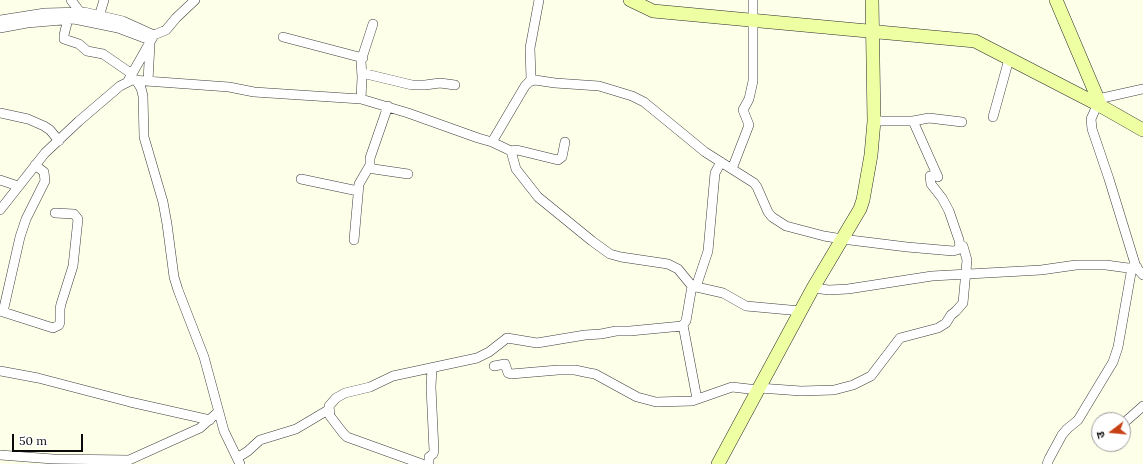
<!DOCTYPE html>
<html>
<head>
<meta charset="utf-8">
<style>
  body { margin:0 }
  #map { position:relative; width:1143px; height:464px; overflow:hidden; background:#fdffe8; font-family:Lora,"Noto Sans Devanagari",serif }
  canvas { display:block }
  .north { position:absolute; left:1091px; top:412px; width:40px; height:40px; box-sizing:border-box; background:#fff; border:1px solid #9d9d9d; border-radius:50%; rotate:254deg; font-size:11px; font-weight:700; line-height:16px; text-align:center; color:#0a0a0a }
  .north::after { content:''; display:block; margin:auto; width:14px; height:18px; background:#c84115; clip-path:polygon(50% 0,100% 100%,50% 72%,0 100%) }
  .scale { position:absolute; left:12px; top:434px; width:71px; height:18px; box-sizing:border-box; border:2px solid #0a0a0a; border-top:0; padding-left:5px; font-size:12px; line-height:14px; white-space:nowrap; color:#0a0a0a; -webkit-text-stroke:3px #fff; paint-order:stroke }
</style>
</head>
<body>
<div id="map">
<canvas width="1143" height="464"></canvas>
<div class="north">उ</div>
<div class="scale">50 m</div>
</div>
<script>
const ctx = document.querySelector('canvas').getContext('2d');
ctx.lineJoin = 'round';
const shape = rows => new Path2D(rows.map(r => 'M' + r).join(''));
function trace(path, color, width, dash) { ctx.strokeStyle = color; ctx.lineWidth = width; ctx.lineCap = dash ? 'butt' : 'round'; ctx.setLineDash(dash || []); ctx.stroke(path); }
const street = shape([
  [71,0,80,12],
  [68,19,64,35,64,39,79,44,87,51,103,54,132,74],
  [0,20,45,13,84,12,123,21,154,35],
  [98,20,104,0],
  [0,28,27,23,74,19,118,28,150,40],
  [283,37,363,58],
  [362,73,412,85,425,85,440,83,455,85],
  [136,80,141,88,143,96,144,137,163,202,167,224,174,277,178,290,204,357,224,431,240,464],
  [128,81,154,35,166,30,176,18,195,0],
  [148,81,150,44],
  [529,82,531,79,530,48,539,0],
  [361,99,362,77,361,61,373,24],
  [1098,99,1143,89],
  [1099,105,1095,110,1091,119,1092,129,1109,179,1136,267,1143,275],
  [388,106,370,158,370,165,371,168,374,169,408,174],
  [0,113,28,119,44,126,50,130,59,141],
  [993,117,1009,59],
  [874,121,913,121,929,118,962,122],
  [913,121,938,177],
  [492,142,511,151,516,169,538,197,592,241,610,254,621,257,668,264,678,269,692,286,723,293,746,306,801,311],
  [511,151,517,150,558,160,562,157,565,142],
  [732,169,749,125,743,110,749,99,753,81,753,0],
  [301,179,358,191],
  [0,180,18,186],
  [0,210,45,153,79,121,120,86,132,80,229,87,254,92,361,99,408,113,478,138,492,142,525,86,529,82,535,80,555,83,599,86,632,96,644,102,705,152,754,183,757,187,768,212,772,217,786,226,824,236,842,239,907,247,953,251,957,250,960,246,959,240,949,211,942,198,931,184,930,176],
  [354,240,359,184,370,165],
  [696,287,708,251,715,173,721,162],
  [813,288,829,290,848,289,932,276,1041,270,1076,265,1106,265,1128,268,1137,267],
  [0,311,50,327,53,328,59,325,60,322,60,309,61,304,73,266,78,219,74,214,55,213],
  [3,312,20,237,26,219,45,181,44,172,35,165],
  [683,325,697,399],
  [494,366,505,364,508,373,511,374,558,370,575,370,589,373,595,374,637,397,656,402,692,401,732,387,758,390],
  [0,371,38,378,130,402,210,420],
  [759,388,801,391,834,390,853,385,871,376,900,338,938,328,946,323,951,315,956,311,963,303,967,260,963,246],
  [1125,422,1143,406],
  [0,455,53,459,129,460,200,428,218,412],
  [237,458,248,451,260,440,296,429,328,410],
  [422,464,347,437,343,433,330,416,329,406,336,398,345,393,370,387,393,376,477,358,489,352,507,338,537,343,585,335,601,334,616,331,630,331,682,326,686,321,692,286],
  [429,464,429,457,433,454,434,451,431,387,432,368],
  [1047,464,1049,459,1062,435,1067,429,1078,420,1113,362,1118,347,1131,273,1133,267]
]);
const secondary = shape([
  [630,0,653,11,975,41,1099,105,1143,130],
  [1056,0,1098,99,1099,105],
  [718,464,813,288,860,209,863,200,871,155,874,121,872,0]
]);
trace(street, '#3d3d3d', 10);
trace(secondary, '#2c2c2c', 14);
trace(street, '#fff', 9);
trace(secondary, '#eeffa3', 13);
</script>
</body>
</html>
